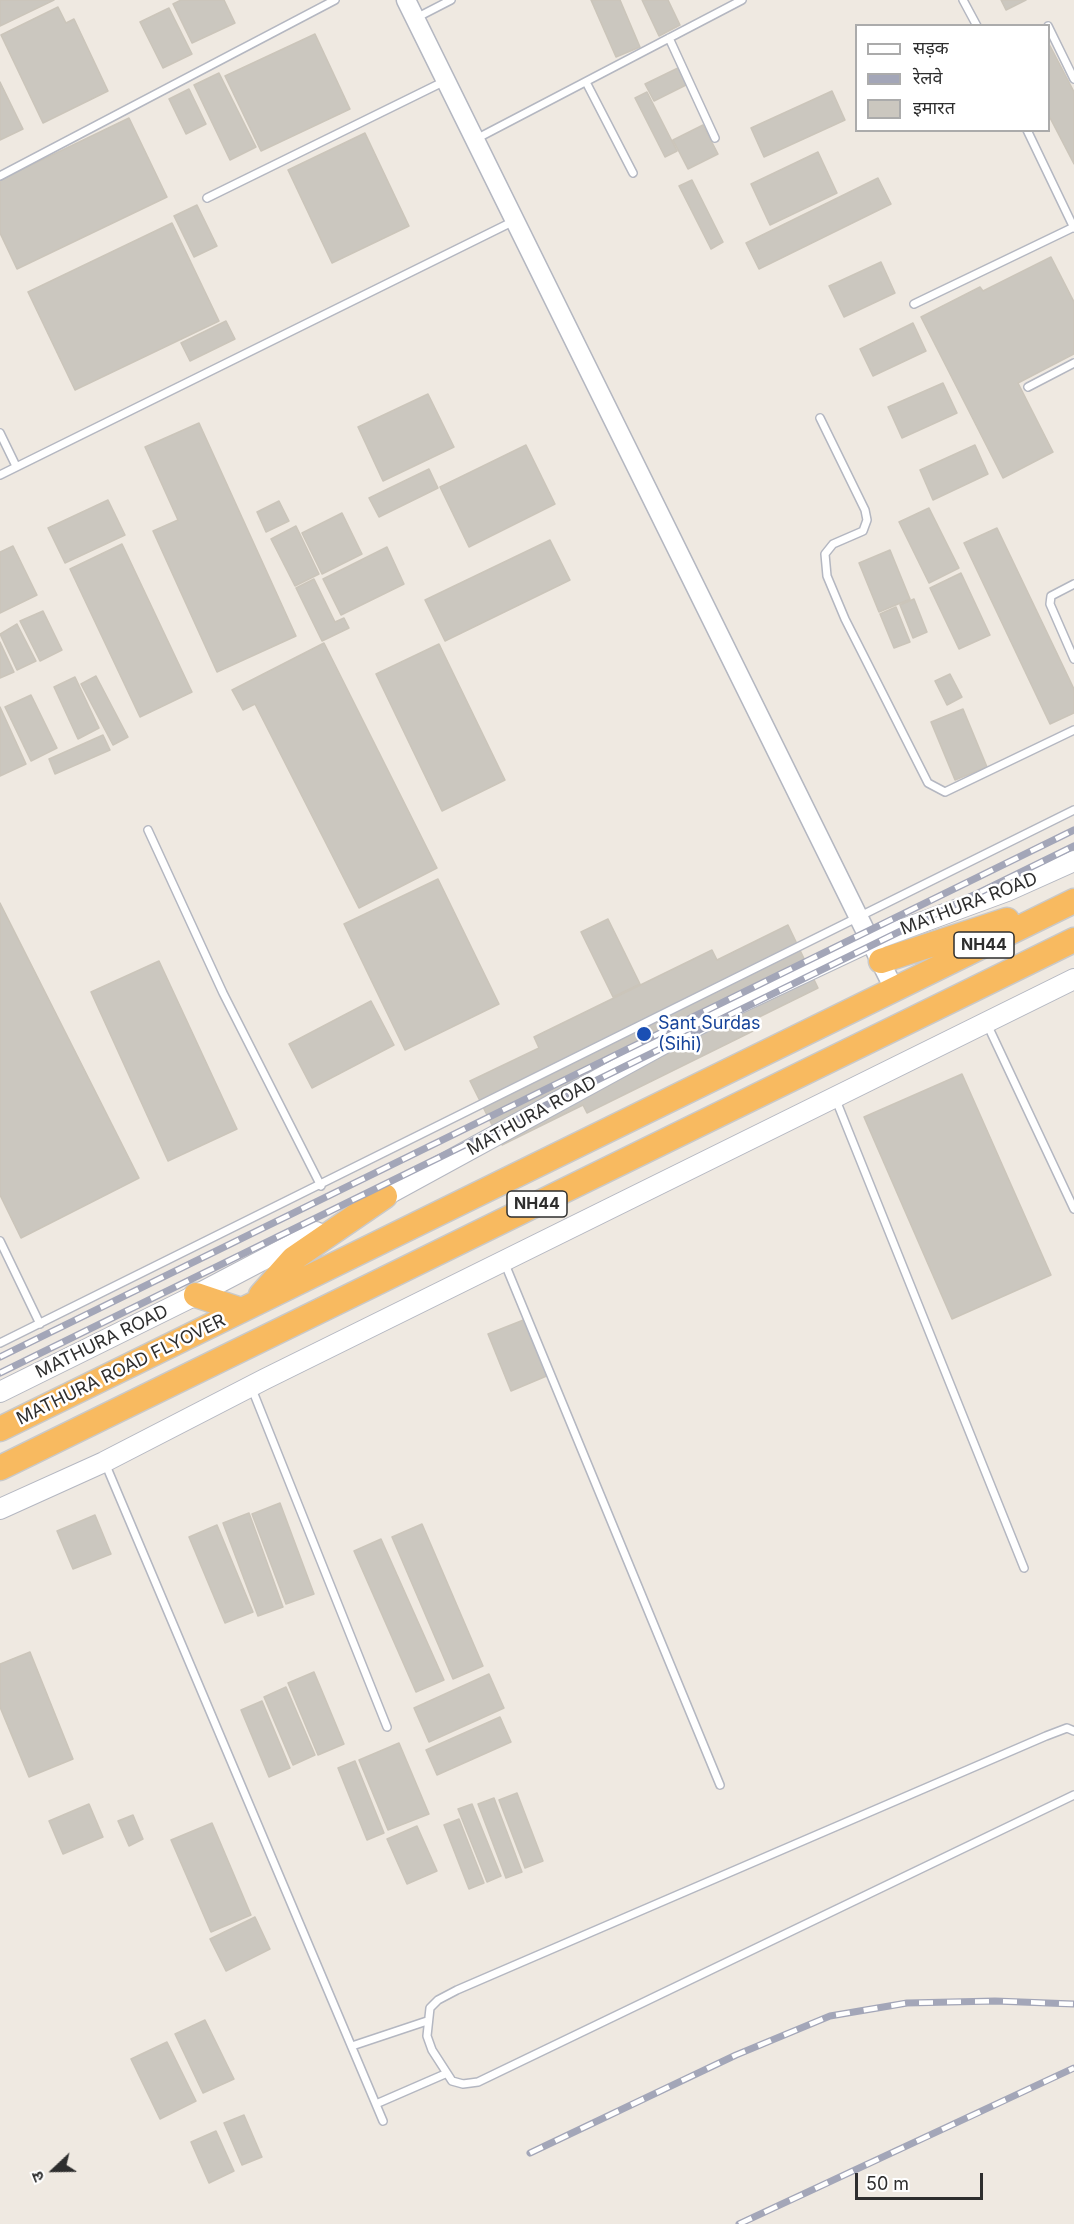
<!DOCTYPE html>
<html>
<head>
<meta charset="utf-8">
<style>
  body { margin:0 }
  #map { position:relative; width:1074px; height:2224px; overflow:hidden; background:#efe9e1; font-family:Inter,"Noto Sans Devanagari",sans-serif }
  canvas { display:block }
  .legend { position:absolute; left:855px; top:24px; width:195px; height:108px; box-sizing:border-box; background:#fff; border:2px solid #ababab; margin:0; padding:8px 10px; list-style:none; font-size:18px; color:#2e2e2e }
  .legend li { display:flex; align-items:center; gap:12px; height:30px }
  .legend b { width:30px; border:2px solid #ababab }
  .north { position:absolute; left:24px; top:2140px; width:60px; height:60px; -webkit-text-stroke:4px #fff; paint-order:stroke; rotate:248deg; font-size:16px; font-weight:700; line-height:24px; text-align:center; color:#2e2e2e }
  .north::after { content:''; display:block; margin:auto; width:21px; height:27px; background:#2e2e2e; clip-path:polygon(50% 0,100% 100%,50% 72%,0 100%) }
  .scale { position:absolute; left:855px; top:2173px; width:128px; height:27px; box-sizing:border-box; border:3px solid #2e2e2e; border-top:0; padding-left:8px; font-size:18px; line-height:21px; white-space:nowrap; color:#2e2e2e; -webkit-text-stroke:4px #fff; paint-order:stroke }
</style>
</head>
<body>
<div id="map">
<canvas width="1074" height="2224"></canvas>
<ul class="legend">
<li><b style="height:8px;background:#fff"></b>सड़क</li>
<li><b style="height:8px;background:#a3a6b8"></b>रेलवे</li>
<li><b style="height:16px;background:#cbc7bf"></b>इमारत</li>
</ul>
<div class="north">उ</div>
<div class="scale">50 m</div>
</div>
<script>
const ctx = document.querySelector('canvas').getContext('2d');
ctx.lineJoin = 'round';
function fillPath(path, color) { ctx.fillStyle = color; ctx.fill(path, 'evenodd'); }
const shape = rows => new Path2D(rows.map(r => 'M' + r).join(''));
function trace(path, color, width, dash) { ctx.strokeStyle = color; ctx.lineWidth = width; ctx.lineCap = dash ? 'butt' : 'round'; ctx.setLineDash(dash || []); ctx.stroke(path); }
function drawText(font, color, halo, rows, align = 'center') {
  ctx.font = font + ' Inter,sans-serif'; ctx.lineWidth = 5; ctx.setLineDash([]); ctx.textBaseline = 'middle'; ctx.strokeStyle = halo; ctx.fillStyle = color; for (const [text, x, y, turn = 0] of rows) {
    ctx.save(); ctx.translate(x, y); ctx.rotate((+turn || 0) * Math.PI / 180); ctx.textAlign = isNaN(turn) ? turn : align; if (halo) ctx.strokeText(text, 0, 0); ctx.fillText(text, 0, 0); ctx.restore();
  }
}
const building = shape([
  [0,0,54,0,0,26,0,0],
  [181,0,224,0,235,23,192,43,173,4,181,0],
  [591,0,620,0,640,47,616,57,591,0],
  [642,0,668,0,680,25,659,36,642,0],
  [1001,0,1026,0,1006,10,1001,0],
  [58,7,66,23,74,19,108,91,43,123,1,35,58,7],
  [169,8,192,54,163,68,140,22,169,8],
  [315,34,350,109,261,151,225,76,315,34],
  [1048,42,1074,92,1074,164,1048,114,1048,42],
  [680,67,688,84,654,101,645,84,680,67],
  [219,73,256,147,230,160,194,85,219,73],
  [0,82,23,129,0,140,0,82],
  [189,89,206,124,186,134,169,99,189,89],
  [832,91,845,120,764,157,751,128,832,91],
  [647,92,677,151,665,157,635,98,647,92],
  [129,118,167,197,17,269,0,233,0,180,129,118],
  [703,125,718,154,688,169,673,140,703,125],
  [365,133,409,226,332,263,288,170,365,133],
  [818,152,837,193,770,225,751,184,818,152],
  [878,178,891,204,759,269,746,243,878,178],
  [692,180,723,242,711,249,679,186,692,180],
  [197,205,217,246,194,257,174,216,197,205],
  [172,223,219,321,75,390,28,292,172,223],
  [1051,257,1074,302,1074,354,1018,383,1053,452,1003,478,921,317,980,287,983,291,1051,257],
  [881,262,895,293,844,317,829,286,881,262],
  [226,321,235,339,190,361,181,343,226,321],
  [913,323,926,351,873,376,860,349,913,323],
  [943,383,957,413,902,438,888,407,943,383],
  [428,394,454,447,383,481,358,427,428,394],
  [199,423,296,636,217,672,153,531,178,520,145,447,199,423],
  [526,445,555,504,469,547,440,487,526,445],
  [975,445,988,474,933,500,920,470,975,445],
  [429,469,438,488,379,517,369,498,429,469],
  [108,500,125,535,65,563,48,528,108,500],
  [279,501,289,521,266,532,257,512,279,501],
  [929,508,959,568,929,583,899,522,929,508],
  [342,513,362,554,322,574,302,533,342,513],
  [296,526,319,574,295,586,271,539,296,526],
  [997,528,1074,689,1074,713,1050,724,964,543,997,528],
  [550,540,570,580,445,641,425,600,550,540],
  [122,544,192,692,140,717,70,569,122,544],
  [13,546,37,595,0,613,0,552,13,546],
  [387,547,404,584,341,615,323,579,387,547],
  [890,550,910,599,879,612,859,563,890,550],
  [961,573,990,635,959,649,930,588,961,573],
  [314,579,335,622,344,618,349,628,322,641,296,588,314,579],
  [914,599,927,632,913,638,900,605,914,599],
  [896,607,910,642,894,648,880,614,896,607],
  [43,611,62,650,40,661,20,621,43,611],
  [17,624,36,661,17,670,0,634,17,624],
  [0,642,14,672,0,678,0,642],
  [324,643,437,868,359,908,255,704,243,710,232,690,324,643],
  [439,644,505,780,442,811,376,674,439,644],
  [950,674,962,697,947,705,935,681,950,674],
  [96,676,128,737,113,745,81,684,96,676],
  [75,677,99,728,78,739,54,687,75,677],
  [31,695,57,748,31,761,5,707,31,695],
  [0,707,26,764,0,776,0,707],
  [963,709,987,767,955,780,931,722,963,709],
  [103,735,110,750,55,774,49,759,103,735],
  [438,879,499,1004,405,1050,344,924,438,879],
  [0,903,139,1178,21,1238,0,1195,0,903],
  [608,919,640,984,613,997,581,932,608,919],
  [788,925,818,988,749,1022,753,1031,587,1113,583,1105,502,1145,470,1081,539,1048,534,1037,712,950,717,960,788,925],
  [159,961,237,1129,168,1161,91,992,159,961],
  [371,1001,394,1045,312,1088,289,1044,371,1001],
  [962,1074,1051,1275,952,1319,864,1117,962,1074],
  [526,1319,549,1375,511,1391,488,1334,526,1319],
  [280,1503,314,1594,286,1604,252,1514,280,1503],
  [249,1513,283,1607,258,1616,223,1523,249,1513],
  [95,1515,111,1554,73,1569,57,1531,95,1515],
  [422,1524,483,1666,453,1679,392,1537,422,1524],
  [217,1525,253,1612,225,1623,189,1537,217,1525],
  [381,1539,444,1680,416,1692,354,1551,381,1539],
  [30,1652,73,1759,29,1777,0,1707,0,1664,30,1652],
  [314,1672,344,1744,318,1755,288,1683,314,1672],
  [489,1674,504,1708,429,1742,414,1708,489,1674],
  [286,1687,315,1755,293,1765,264,1697,286,1687],
  [262,1701,290,1768,269,1777,241,1710,262,1701],
  [500,1717,511,1742,437,1775,426,1750,500,1717],
  [399,1743,429,1814,388,1830,359,1760,399,1743],
  [355,1761,384,1833,367,1840,338,1768,355,1761],
  [517,1793,543,1861,525,1868,499,1800,517,1793],
  [494,1798,522,1872,506,1878,478,1804,494,1798],
  [89,1804,103,1837,63,1854,49,1821,89,1804],
  [472,1804,501,1876,487,1882,458,1809,472,1804],
  [133,1815,143,1839,129,1846,118,1821,133,1815],
  [459,1819,484,1883,469,1889,444,1825,459,1819],
  [212,1823,251,1915,211,1932,171,1840,212,1823],
  [417,1826,437,1871,407,1884,387,1839,417,1826],
  [255,1917,270,1949,226,1971,210,1939,255,1917],
  [205,2020,234,2079,203,2093,175,2034,205,2020],
  [167,2042,196,2101,160,2119,131,2059,167,2042],
  [244,2115,262,2157,242,2165,224,2123,244,2115],
  [216,2131,234,2171,209,2183,191,2142,216,2131]
]);
fillPath(building, '#cbc7bf');
trace(building, '#cbc5ba', 1.5);
const service = shape([
  [963,0,977,26],
  [416,18,451,0],
  [1048,26,1074,79],
  [669,38,715,138],
  [586,82,633,173],
  [1027,130,1074,228],
  [476,139,742,0],
  [0,176,335,0],
  [207,198,445,81],
  [914,304,1074,227],
  [1028,387,1074,363],
  [820,418,865,510,867,520,863,531,833,544,825,554,827,576,845,619,928,783,945,792,1074,730],
  [0,433,16,466],
  [0,475,514,221],
  [1074,584,1051,596,1050,604,1074,659],
  [148,830,223,993,321,1186],
  [987,1024,1074,1209],
  [836,1100,1024,1568],
  [0,1241,40,1324],
  [505,1264,720,1785],
  [0,1343,1074,810],
  [252,1389,387,1727],
  [105,1463,383,2121],
  [1074,1731,1067,1728,1046,1736,457,1990,438,2000,430,2008,427,2036,432,2050,452,2081,463,2084,478,2082,1074,1795],
  [352,2046,427,2021],
  [376,2104,445,2074]
]);
const tertiary = shape([
  [406,0,894,989]
]);
const secondary = shape([
  [372,1203,729,1008,871,941,1007,891,1074,861],
  [0,1392,196,1295,316,1232],
  [0,1509,104,1462,265,1379,1074,979]
]);
const trunk = shape([
  [881,961,1007,920],
  [196,1295,241,1310],
  [261,1295,293,1259,385,1196],
  [0,1429,1074,901],
  [0,1468,1074,940]
]);
trace(service, '#b4b7c1', 10);
trace(tertiary, '#b4b7c1', 21);
trace(secondary, '#b4b7c1', 22);
trace(trunk, '#c9c9c9', 27);
trace(service, '#fff', 7);
trace(tertiary, '#fff', 18);
trace(secondary, '#fff', 20);
trace(trunk, '#f8ba60', 24);
const rail = shape([
  [0,1357,1074,830],
  [0,1373,1074,846],
  [530,2153,736,2055,830,2016,907,2003,995,2001,1074,2004],
  [739,2224,1074,2068]
]);
trace(rail, '#a3a6b8', 7);
trace(rail, '#fff', 4.5, [14]);
for (const [x, y, r, color] of [
  [644,1034,8,"#1a4fb4"]
]) { const dot = new Path2D(); dot.arc(x, y, r, 0, 2 * Math.PI); ctx.fillStyle = color; ctx.fill(dot); trace(dot, '#fff', 2); }
for (const [x, y, w] of [
  [984,945,60],
  [537,1204,60]
]) { const box = new Path2D(); box.roundRect(x - w / 2, y - 13, w, 26, 4.5); ctx.fillStyle = '#fff'; ctx.fill(box); trace(box, '#2e2e2e', 1.5); }
drawText('bold 16px', '#2e2e2e', null, [
  ["NH44",984,945],
  ["NH44",537,1204]
]);
drawText('18px', '#2e2e2e', '#fff', [
  ["MATHURA ROAD",969,904,-21],
  ["MATHURA ROAD",532,1116,-29],
  ["MATHURA ROAD",102,1342,-26],
  ["MATHURA ROAD FLYOVER",121,1370,-26]
]);
drawText('18px', '#164399', '#fff', [
  ["Sant Surdas",658,1024],
  ["(Sihi)",658,1045]
], 'left');
</script>
</body>
</html>
